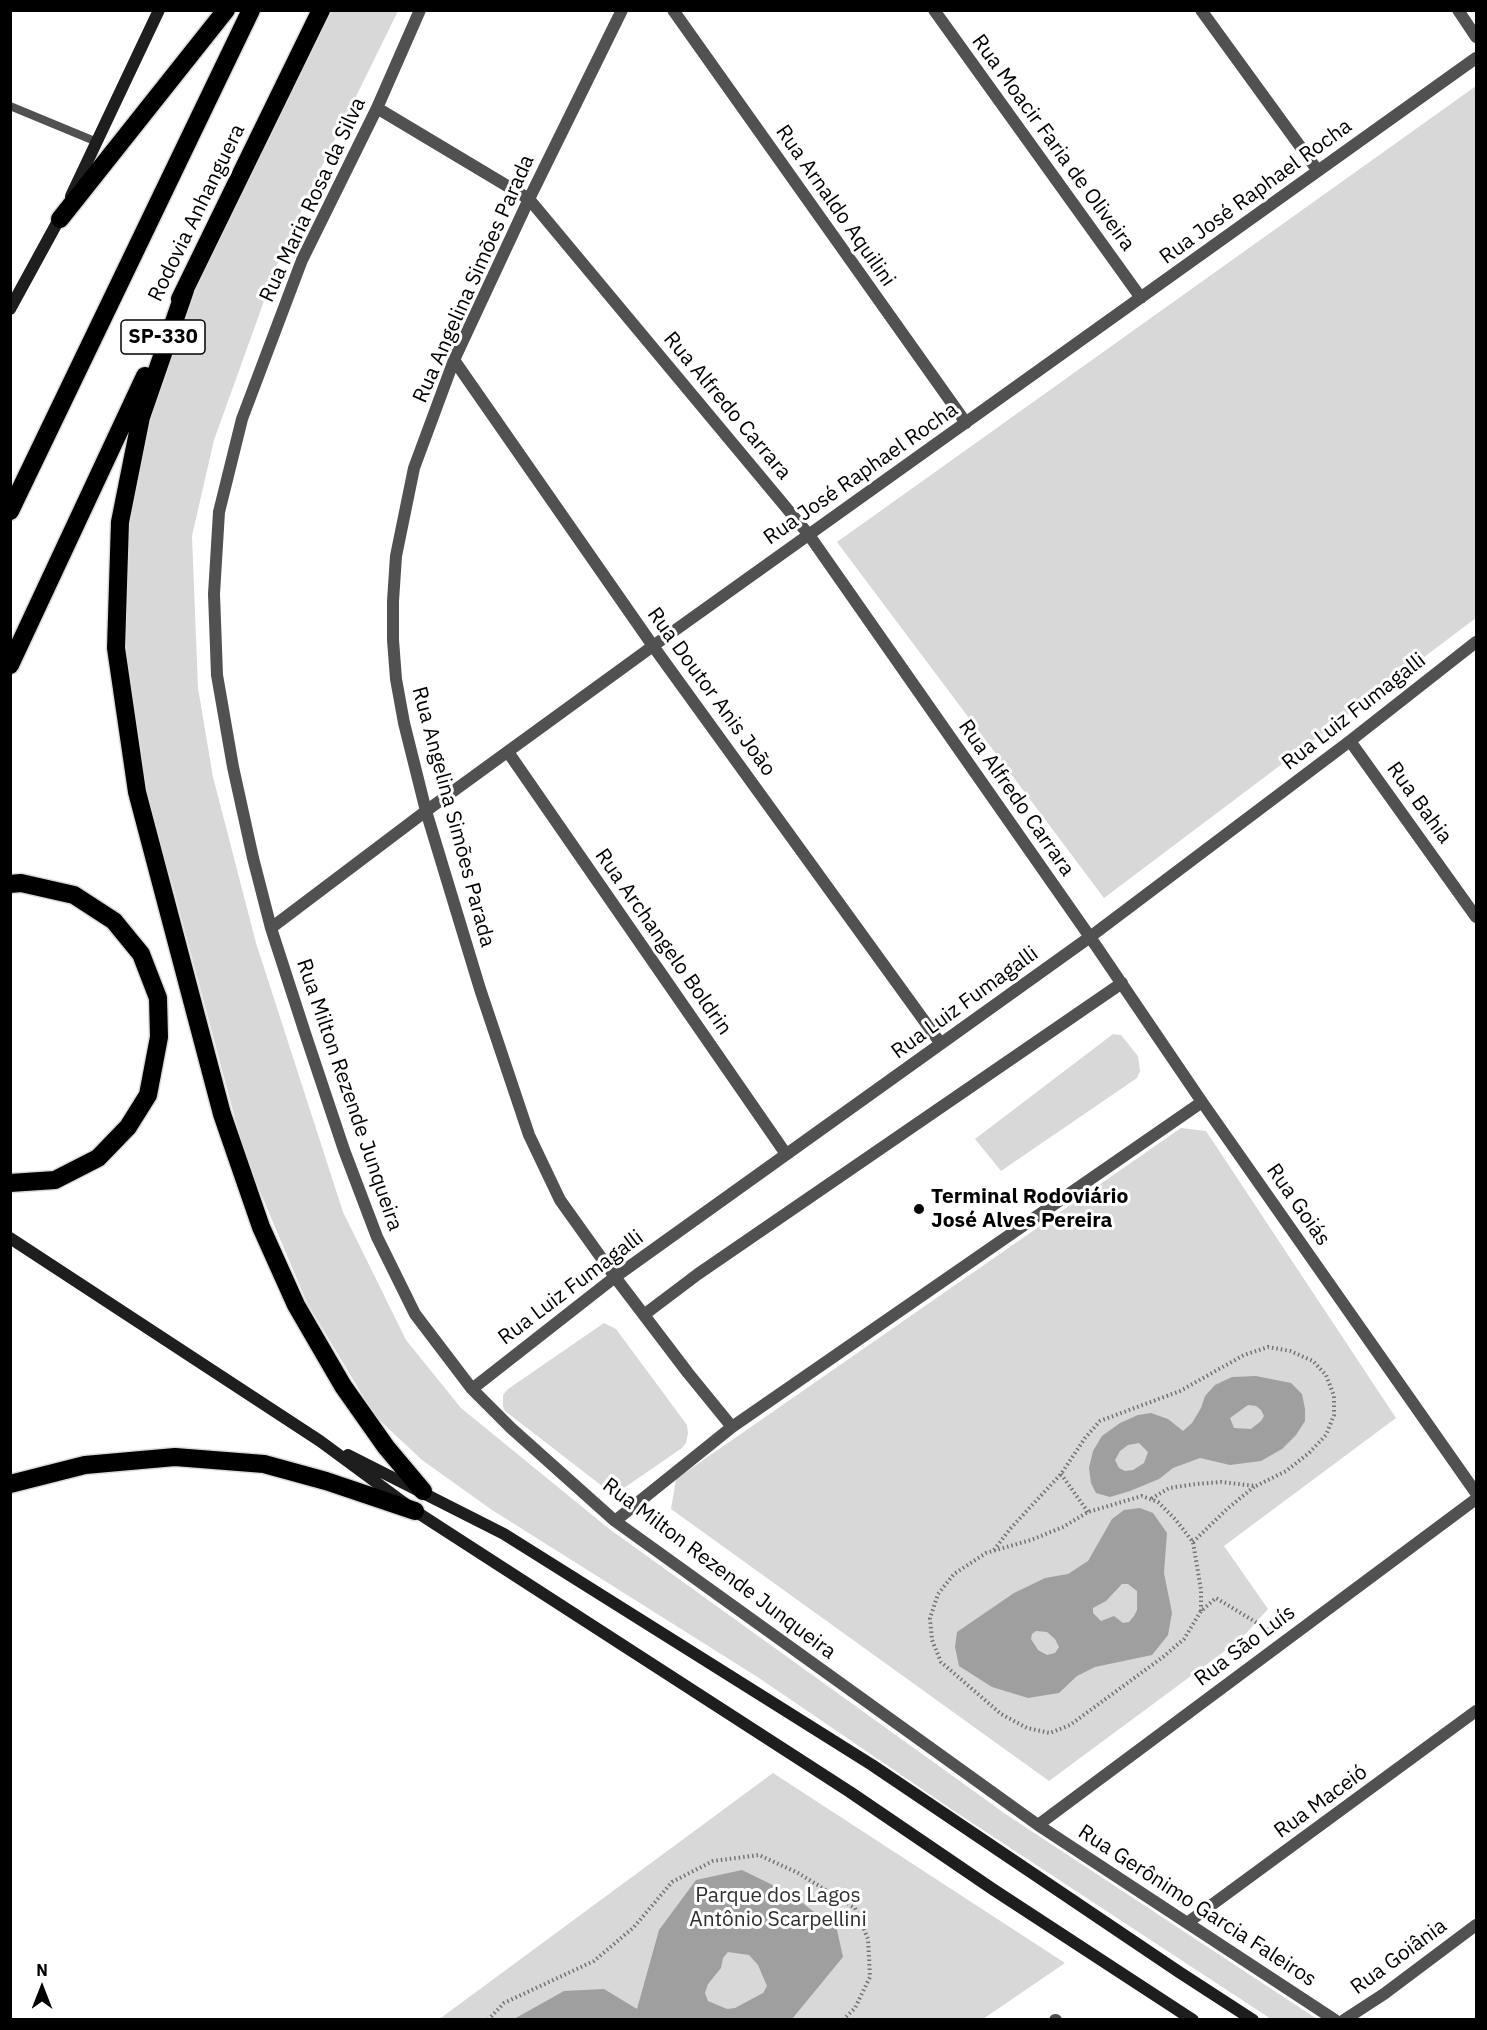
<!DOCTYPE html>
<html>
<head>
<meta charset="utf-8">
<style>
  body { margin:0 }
  #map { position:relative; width:1487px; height:2030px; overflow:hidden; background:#fff; font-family:"IBM Plex Sans",sans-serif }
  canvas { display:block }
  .frame { position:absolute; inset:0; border:12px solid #000; pointer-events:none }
  .north { position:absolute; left:12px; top:1958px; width:60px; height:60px; -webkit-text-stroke:4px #fff; paint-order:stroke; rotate:0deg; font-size:16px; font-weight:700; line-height:24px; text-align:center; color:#000 }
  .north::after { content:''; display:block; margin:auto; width:21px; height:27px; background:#000; clip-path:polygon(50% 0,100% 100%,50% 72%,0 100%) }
</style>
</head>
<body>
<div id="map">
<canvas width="1487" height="2030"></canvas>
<div class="frame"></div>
<div class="north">N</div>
</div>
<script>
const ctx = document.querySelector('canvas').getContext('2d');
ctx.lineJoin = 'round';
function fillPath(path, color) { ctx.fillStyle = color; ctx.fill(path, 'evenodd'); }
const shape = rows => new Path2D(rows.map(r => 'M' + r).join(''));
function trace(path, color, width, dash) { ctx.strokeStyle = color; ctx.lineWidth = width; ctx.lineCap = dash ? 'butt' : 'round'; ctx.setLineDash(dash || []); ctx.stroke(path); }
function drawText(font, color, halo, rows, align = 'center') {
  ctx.font = font + ' "IBM Plex Sans",sans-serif'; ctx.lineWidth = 6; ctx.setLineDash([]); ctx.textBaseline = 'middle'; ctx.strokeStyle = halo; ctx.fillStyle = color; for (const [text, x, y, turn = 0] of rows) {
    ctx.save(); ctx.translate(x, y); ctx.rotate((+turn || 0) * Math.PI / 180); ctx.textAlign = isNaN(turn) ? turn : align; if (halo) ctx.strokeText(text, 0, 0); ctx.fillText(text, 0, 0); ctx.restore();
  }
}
fillPath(shape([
  [330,11,398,11,316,178,277,265,214,440,192,536,198,688,213,777,256,943,343,1212,406,1340,461,1408,608,1528,1007,1815,1317,2019,1271,2019,954,1811,759,1678,492,1510,422,1460,375,1416,307,1303,245,1156,172,883,145,791,125,644,127,524,150,412,187,298],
  [1476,86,1476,618,1104,898,837,542],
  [1113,1034,1121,1035,1138,1056,1140,1071,1137,1078,1001,1171,975,1139],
  [1181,1128,1206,1131,1396,1418,1224,1546,1268,1609,1241,1639,1049,1781,671,1509,676,1479],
  [604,1323,616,1329,687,1425,688,1433,686,1443,682,1448,621,1490,608,1489,602,1486,505,1411,503,1407,503,1395,508,1389],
  [773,1773,1065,1963,983,2019,438,2020]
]), '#d8d8d8');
fillPath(shape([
  [1256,1376,1291,1383,1302,1394,1305,1409,1305,1421,1296,1435,1282,1449,1261,1461,1230,1465,1200,1458,1173,1468,1159,1479,1130,1491,1110,1497,1096,1493,1091,1483,1089,1468,1093,1451,1102,1436,1120,1423,1138,1415,1151,1413,1168,1419,1183,1431,1192,1423,1201,1408,1205,1396,1215,1385,1232,1377],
  [1248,1405,1256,1406,1261,1410,1264,1416,1261,1421,1251,1429,1234,1428,1230,1418],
  [1139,1443,1148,1452,1144,1463,1133,1470,1125,1471,1119,1468,1115,1460,1120,1451,1128,1445],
  [1140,1508,1153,1513,1167,1533,1164,1573,1172,1613,1168,1635,1152,1655,1095,1667,1077,1676,1059,1693,1028,1698,992,1687,959,1666,955,1647,957,1632,1014,1593,1045,1578,1068,1574,1088,1561,1112,1519,1124,1510],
  [1122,1584,1128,1584,1137,1591,1137,1610,1134,1616,1129,1622,1123,1623,1114,1616,1101,1621,1093,1613,1093,1608,1106,1601],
  [1036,1631,1047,1632,1055,1639,1059,1647,1055,1653,1047,1655,1038,1650,1031,1639,1032,1634],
  [742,1870,791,1894,837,1930,843,1957,792,2019,514,2019,564,1991,604,1989,637,2009,659,1930,696,1880],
  [728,1952,749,1955,758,1965,767,1986,763,1993,735,2008,727,2009,708,2001,705,1993,708,1984,721,1968,723,1958]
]), '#9f9f9f');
const highway = shape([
  [60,219,226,10],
  [185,290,141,417,120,522,116,648,137,792,222,1114,261,1227,296,1305,343,1386,386,1447,423,1491],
  [180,299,321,10],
  [10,511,251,10],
  [10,665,145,376],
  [10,884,21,883,74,895,114,921,141,954,158,998,159,1037,148,1095,128,1127,98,1158,55,1180,10,1183],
  [10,1484,85,1465,175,1457,264,1464,326,1481,415,1511]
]);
trace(highway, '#dbdbdb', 21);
trace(shape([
  [1061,1474,1088,1512],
  [1193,1542,1227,1509,1255,1486],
  [994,1550,1010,1529,1061,1474,1085,1438,1100,1421,1180,1391,1244,1355,1268,1347,1290,1351,1313,1361,1326,1375,1334,1396,1334,1415,1326,1435,1309,1453,1286,1471,1256,1486,1221,1482,1196,1484,1169,1488,1151,1499],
  [1201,1611,1201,1590,1193,1542,1175,1519,1158,1502,1142,1496,1088,1512,1063,1527,1031,1540,986,1553,954,1574,938,1594,930,1618,932,1640,941,1662,1001,1714,1027,1728,1050,1733,1070,1725,1163,1657,1184,1639,1201,1611,1216,1598,1272,1632],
  [488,2020,504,2003,594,1961,634,1927,672,1882,713,1861,759,1855,798,1873,855,1908,868,1939,870,1977,855,2008,843,2020]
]), '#737373', 4, [1.5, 3]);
trace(shape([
  [10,106,97,142]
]), '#515151', 8);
trace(shape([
  [420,10,377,108,302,260,242,419,219,512,214,594,217,675,233,767,253,858,271,928,305,1033,344,1150,377,1237,415,1314,472,1389,511,1428,615,1521,1038,1825,1335,2020],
  [622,10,529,199,454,360,414,468,396,556,393,601,393,640,396,679,404,723,426,811,480,989,529,1135,560,1200,615,1277,688,1373,732,1427],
  [673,10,966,423],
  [934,10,1141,298],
  [1201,10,1318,171],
  [1458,10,1476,37],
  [377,108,529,199,809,535,1090,937,1202,1102,1476,1493],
  [454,360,653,646,941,1044],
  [1350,741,1476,917],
  [508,752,786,1154],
  [271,928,426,811,653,646,1476,58],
  [645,1314,698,1274,1122,983],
  [472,1389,615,1277,1090,937,1350,741,1476,642],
  [615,1521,732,1427,1202,1102],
  [1038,1825,1476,1499],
  [1187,1923,1476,1711],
  [1055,2020,1056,2020],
  [1344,2020,1384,1994,1476,1925]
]), '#515151', 12);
trace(shape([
  [71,196,159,10],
  [10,309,63,212],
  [10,1238,320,1441,415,1511,850,1792,994,1890,1193,2020],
  [348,1455,504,1534,872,1765,1179,1972,1253,2020]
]), '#1e1e1e', 12);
trace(highway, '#000', 18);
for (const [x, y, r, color] of [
  [919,1209,6,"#000"]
]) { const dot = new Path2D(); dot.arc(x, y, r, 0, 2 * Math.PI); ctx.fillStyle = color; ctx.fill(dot); trace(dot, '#fff', 2); }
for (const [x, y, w] of [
  [163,337,84]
]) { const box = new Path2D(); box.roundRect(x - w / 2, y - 17, w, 34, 4.5); ctx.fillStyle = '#fff'; ctx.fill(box); trace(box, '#000', 1.5); }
drawText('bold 20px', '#000', null, [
  ["SP-330",163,337]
]);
drawText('21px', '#000', '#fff', [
  ["Rua Moacir Faria de Oliveira",1053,143,54],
  ["Rua José Raphael Rocha",1256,192,-36],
  ["Rua Maria Rosa da Silva",313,200,-65],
  ["Rua Arnaldo Aquilini",835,206,55],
  ["Rodovia Anhanguera",197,213,-64],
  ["Rua Angelina Simões Parada",474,279,-66],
  ["Rua Alfredo Carrara",727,406,50],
  ["Rua José Raphael Rocha",861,474,-35],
  ["Rua Doutor Anis João",711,692,54],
  ["Rua Luiz Fumagalli",1354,712,-38],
  ["Rua Alfredo Carrara",1016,798,55],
  ["Rua Bahia",1419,803,54],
  ["Rua Angelina Simões Parada",453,817,75],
  ["Rua Archangelo Boldrin",663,942,55],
  ["Rua Luiz Fumagalli",965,1003,-36],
  ["Rua Milton Rezende Junqueira",349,1095,71],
  ["Rua Goiás",1298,1205,55],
  ["Rua Luiz Fumagalli",571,1288,-37],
  ["Rua Milton Rezende Junqueira",719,1569,37],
  ["Rua São Luís",1245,1646,-37],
  ["Rua Maceió",1321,1802,-36],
  ["Rua Gerônimo Garcia Faleiros",1197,1906,33],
  ["Rua Goiânia",1399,1957,-36]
]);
drawText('bold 21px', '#000', '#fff', [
  ["Terminal Rodoviário",931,1197],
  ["José Alves Pereira",931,1221]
], 'left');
drawText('21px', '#2f2f2f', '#fff', [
  ["Parque dos Lagos",778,1896],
  ["Antônio Scarpellini",778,1920]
]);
</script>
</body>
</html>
